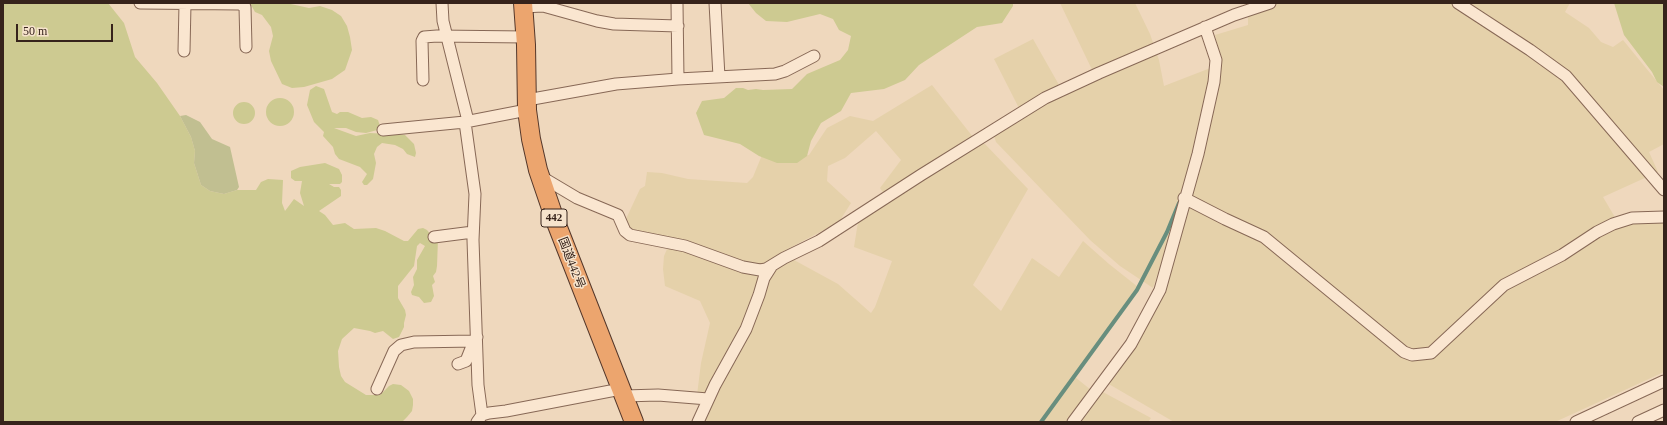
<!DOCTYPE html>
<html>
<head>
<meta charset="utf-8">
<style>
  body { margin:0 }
  #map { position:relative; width:1667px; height:425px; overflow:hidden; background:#efd8bd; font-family:"Times New Roman",serif }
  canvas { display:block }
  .frame { position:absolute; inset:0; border:4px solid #36231b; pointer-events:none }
  .scale { position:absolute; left:16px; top:24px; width:97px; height:18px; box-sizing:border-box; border:2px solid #36231b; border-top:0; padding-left:5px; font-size:12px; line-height:14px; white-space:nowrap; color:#36231b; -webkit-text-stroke:3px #f6e3cc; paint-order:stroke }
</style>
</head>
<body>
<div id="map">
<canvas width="1667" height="425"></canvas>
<div class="frame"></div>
<div class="scale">50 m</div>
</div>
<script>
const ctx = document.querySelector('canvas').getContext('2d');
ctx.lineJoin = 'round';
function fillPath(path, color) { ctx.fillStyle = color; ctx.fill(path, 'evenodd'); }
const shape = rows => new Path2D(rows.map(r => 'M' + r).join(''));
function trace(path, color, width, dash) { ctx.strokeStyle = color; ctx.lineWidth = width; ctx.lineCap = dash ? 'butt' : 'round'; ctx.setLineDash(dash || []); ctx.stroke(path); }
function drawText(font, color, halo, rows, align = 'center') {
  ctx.font = font + ' "Times New Roman","Noto Sans JP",serif'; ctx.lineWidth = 3; ctx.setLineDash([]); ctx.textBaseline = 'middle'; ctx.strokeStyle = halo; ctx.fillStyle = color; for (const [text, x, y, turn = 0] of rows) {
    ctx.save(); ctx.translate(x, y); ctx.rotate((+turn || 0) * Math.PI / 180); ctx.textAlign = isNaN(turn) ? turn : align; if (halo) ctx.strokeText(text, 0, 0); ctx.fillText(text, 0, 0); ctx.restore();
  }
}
fillPath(shape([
  [1060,3,1135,3,1150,34,1159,60,1164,86,1213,67,1202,124,1162,261,1153,288,1120,266,1090,240,996,142,994,136,1023,116,994,59,1033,39,1063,92,1096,78],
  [1248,3,1570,3,1565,12,1589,28,1601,42,1613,47,1623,40,1664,90,1664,144,1649,152,1658,172,1603,197,1616,219,1522,273,1433,348,1410,353,1270,238,1188,194,1217,97,1220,58,1215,35,1248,25],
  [932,85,973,137,884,194,880,188,901,160,876,131,845,158,828,166,827,181,851,203,839,222,782,252,767,264,758,278,747,315,740,330,703,396,697,395,701,363,710,323,700,301,665,286,663,269,664,256,668,247,631,230,625,221,640,189,645,186,647,172,662,173,688,179,747,183,753,177,762,155,788,157,809,155,827,128,850,116,873,121],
  [979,144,985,144,1028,189,973,285,1001,311,1032,258,1059,277,1083,241,1109,264,1138,287,1117,320,1075,377,1091,390,1069,422,701,422,767,281,776,268,787,261,794,260,838,284,871,313,875,307,892,261,854,247,858,222],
  [1189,205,1258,238,1400,356,1407,359,1416,361,1430,357,1501,292,1569,257,1606,232,1640,221,1664,222,1664,372,1555,422,1174,422,1107,383,1158,306],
  [1101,391,1151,418,1148,422,1078,422]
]), '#e5d1aa');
fillPath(shape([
  [3,3,108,3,124,23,135,57,157,83,180,116,191,137,195,151,194,163,201,185,210,191,224,194,237,190,256,190,261,182,268,179,283,180,282,203,285,211,294,199,304,206,300,193,302,181,295,181,291,178,291,171,300,167,325,163,339,169,342,175,342,182,340,184,329,184,334,187,339,187,341,190,341,196,319,211,325,215,333,225,345,223,354,229,376,228,385,231,404,241,408,241,418,229,423,228,427,230,431,235,438,239,437,266,436,272,433,276,435,282,432,285,434,296,431,302,424,303,419,297,412,295,411,292,414,285,413,277,417,269,417,260,425,246,420,243,417,246,414,266,398,286,398,298,405,310,406,315,404,323,404,327,399,337,393,339,383,331,375,333,370,331,354,328,342,339,338,351,339,367,341,376,345,382,366,395,380,395,389,386,393,384,401,385,409,391,413,399,413,405,412,411,407,417,402,422,3,422],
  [250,3,286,3,309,8,320,6,332,10,341,16,347,26,350,37,352,50,345,70,332,79,304,87,292,88,282,84,271,61,269,51,273,36,271,27,262,15,255,12],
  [748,3,1013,3,1013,6,1002,23,977,27,919,65,905,80,884,89,851,93,841,111,821,123,811,141,807,156,797,163,777,163,759,156,740,144,704,135,696,113,702,101,724,98,736,88,743,88,748,90,756,89,763,90,792,89,807,74,840,60,848,50,851,36,839,30,833,19,820,14,787,22,766,21,756,13],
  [1614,3,1664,3,1664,87,1657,82,1652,72,1624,35],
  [316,86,324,89,332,112,337,114,340,112,348,112,362,118,371,117,378,120,381,129,366,133,356,132,346,128,334,128,356,136,370,133,405,135,414,144,416,153,415,157,407,154,403,149,395,145,382,143,377,147,374,154,376,163,373,179,367,185,364,185,362,182,367,174,360,167,339,159,335,154,333,147,323,136,324,132,314,122,307,105,310,90],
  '266 112a14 14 0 1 1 28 0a14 14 0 1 1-28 0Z',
  '233 113a11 11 0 1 1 22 0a11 11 0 1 1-22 0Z'
]), '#cdca91');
fillPath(shape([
  [186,115,200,122,212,139,230,147,239,187,237,190,224,194,210,191,201,185,194,163,195,151,191,137,180,116]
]), '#c1bf91');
trace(shape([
  [1041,422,1137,290,1167,232,1179,203]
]), '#688e7e', 4);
const minor = shape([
  [140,3,240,4,245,7,246,47],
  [442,3,443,21,468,121],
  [677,3,678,79],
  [715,3,719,77],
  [1458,3,1530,50,1566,76,1664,190],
  [523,7,543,6,597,21,614,24,678,26],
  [184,51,185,4],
  [423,80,422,41,424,37,437,36,526,37],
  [527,100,616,84,678,79,775,74,785,71,814,56],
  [465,122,475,194,473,240,478,385,482,415],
  [383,130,465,122,527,110],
  [540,176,577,198,618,215,625,231,630,235,685,246,743,267,760,270,766,269,784,258,819,241,921,175,1045,98,1099,73,1234,15,1270,3],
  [1184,198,1225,219,1264,237,1404,352,1412,355,1431,353,1504,285,1562,255,1597,232,1613,224,1632,218,1664,217],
  [434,237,473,232],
  [458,364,466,361,474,341,477,337],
  [377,389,394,351,401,345,414,342,474,341],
  [624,396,658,395,708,399],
  [477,422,482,415,489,413,506,411,621,389],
  [698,422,715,385,746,329,759,295,764,278,771,267],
  [1073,422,1131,344,1160,290,1198,154,1214,82,1216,60,1205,27],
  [1576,422,1664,381],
  [1638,422,1664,410]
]);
const trunk = shape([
  [523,3,526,45,527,110,531,139,538,170,555,220,634,422]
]);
trace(minor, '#876856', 13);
trace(trunk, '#54372a', 20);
trace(minor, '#fae6d0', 11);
trace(trunk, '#eca56e', 18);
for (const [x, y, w] of [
  [554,218,26]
]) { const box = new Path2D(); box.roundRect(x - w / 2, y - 9, w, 18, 3); ctx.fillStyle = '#f6e3cc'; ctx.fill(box); trace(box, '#36231b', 1); }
drawText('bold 11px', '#36231b', null, [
  ["442",554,218]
]);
drawText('12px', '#36231b', '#f6e3cc', [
  ["国道442号",571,263,69]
]);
</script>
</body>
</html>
